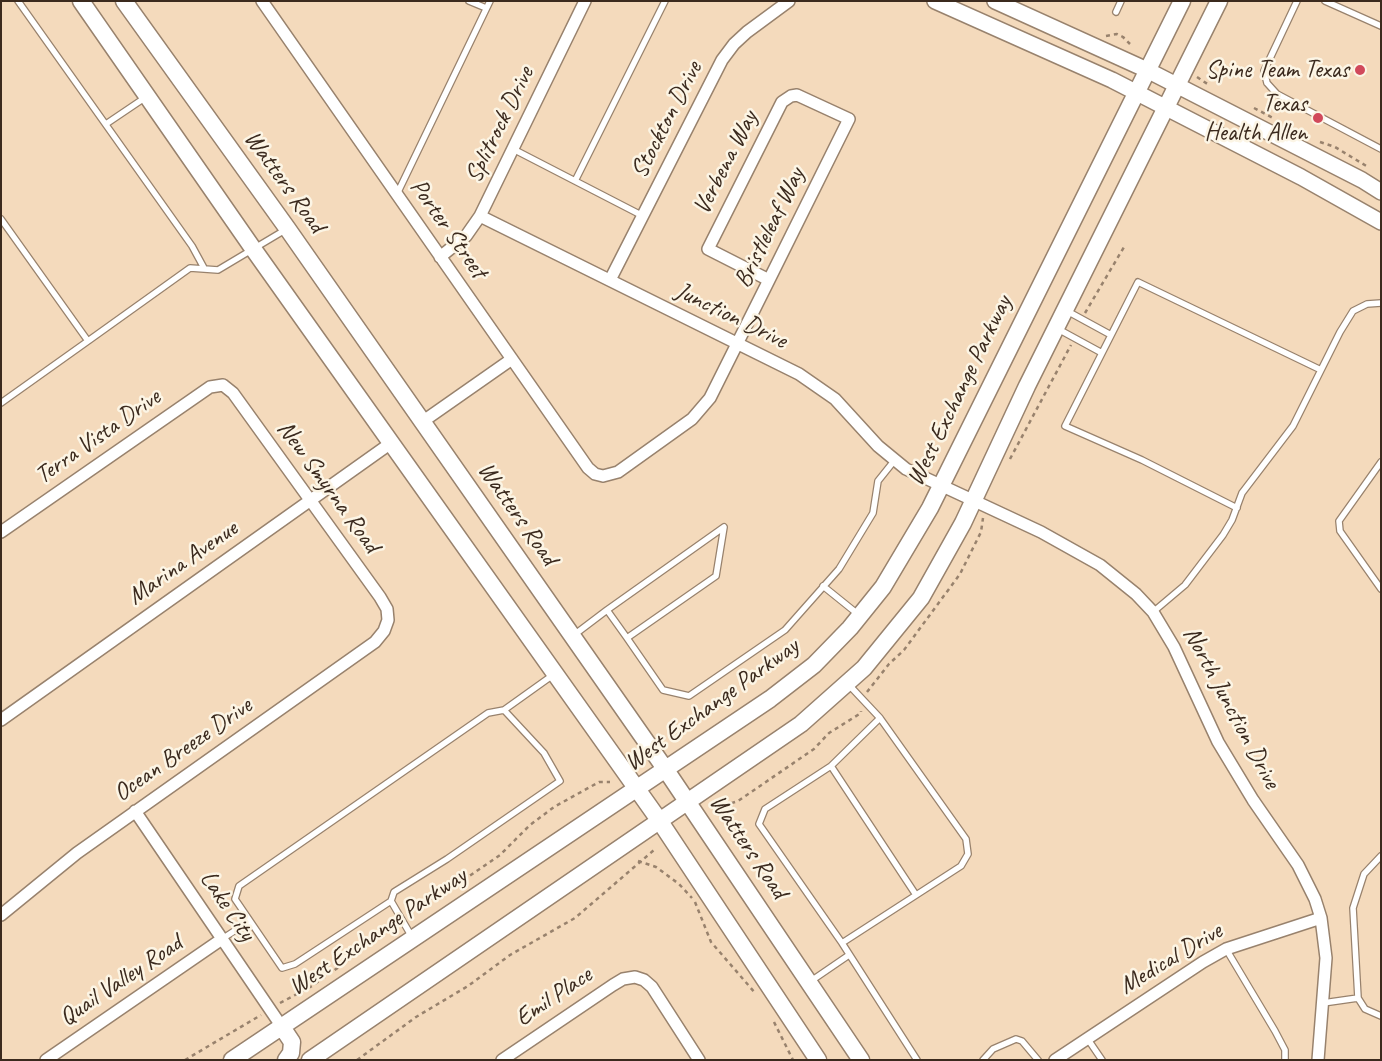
<!DOCTYPE html>
<html>
<head>
<meta charset="utf-8">
<style>
  body { margin:0 }
  #map { position:relative; width:1382px; height:1061px; overflow:hidden; background:#f4dabc; font-family:Caveat,sans-serif }
  canvas { display:block }
  .frame { position:absolute; inset:0; border:2px solid #3b2a1e; pointer-events:none }
</style>
</head>
<body>
<div id="map">
<canvas width="1382" height="1061"></canvas>
<div class="frame"></div>
</div>
<script>
const ctx = document.querySelector('canvas').getContext('2d');
ctx.lineJoin = 'round';
const shape = rows => new Path2D(rows.map(r => 'M' + r).join(''));
function trace(path, color, width, dash) { ctx.strokeStyle = color; ctx.lineWidth = width; ctx.lineCap = dash ? 'butt' : 'round'; ctx.setLineDash(dash || []); ctx.stroke(path); }
function drawText(font, color, halo, rows, align = 'center') {
  ctx.font = font + ' Caveat,sans-serif'; ctx.lineWidth = 5; ctx.setLineDash([]); ctx.textBaseline = 'middle'; ctx.strokeStyle = halo; ctx.fillStyle = color; for (const [text, x, y, turn = 0] of rows) {
    ctx.save(); ctx.translate(x, y); ctx.rotate((+turn || 0) * Math.PI / 180); ctx.textAlign = isNaN(turn) ? turn : align; if (halo) ctx.strokeText(text, 0, 0); ctx.fillText(text, 0, 0); ctx.restore();
  }
}
const service = shape([
  [18,1,192,246,204,268],
  [469,1,486,8],
  [1297,1,1264,71,1267,83,1277,94,1381,149],
  [1325,1,1381,26],
  [1116,12,1121,1],
  [106,124,146,97],
  [513,149,643,216],
  [575,181,665,1],
  [397,194,490,1],
  [1,219,88,341,1,403],
  [1067,311,1111,335],
  [1058,329,1102,353],
  [88,341,190,268,218,270,285,230],
  [1381,462,1339,521,1340,531,1381,589],
  [1237,508,1142,460,1065,426,1138,282,1321,370],
  [823,586,859,615],
  [1153,612,1185,585,1223,535,1232,520,1242,493,1293,426,1340,332,1353,311,1367,304,1381,303],
  [574,635,607,610,724,527,716,576,627,638,607,610],
  [627,638,663,690,689,696,785,630,839,569,873,513,878,481,894,461],
  [849,685,880,718,831,766,765,809,759,824,842,943,917,1060],
  [504,710,553,675],
  [831,766,916,895],
  [1381,856,1364,874,1353,908,1358,998,1365,1009,1381,1016],
  [391,901,295,964,282,968,235,899,239,886,488,713,504,710,544,753,560,781,447,859,394,892,391,901,412,937],
  [222,939,248,922],
  [842,943,961,866,968,854,966,839,880,718],
  [1226,949,1275,1031,1285,1050,1285,1060],
  [811,981,849,955],
  [1323,1003,1358,998],
  [1087,1038,1102,1060],
  [983,1060,993,1049,1016,1039,1022,1041,1038,1060]
]);
const minor = shape([
  [262,1,588,468,595,474,603,476,618,472,692,419,710,398,769,280,849,119,797,95,791,96,782,102,708,249,769,280],
  [480,216,799,374,835,399,878,446,906,469,1041,532,1100,565,1136,594,1153,612,1174,647,1218,742,1253,800,1298,865,1315,899,1321,918,1326,958,1318,1060],
  [440,257,466,236,480,216,585,1],
  [610,280,722,60,734,44,747,32,789,1],
  [422,422,512,359],
  [1,532,210,387,223,385,233,393,380,597,387,609,388,620,384,631,375,642,77,853,1,915],
  [1,720,391,443],
  [135,811,282,1027],
  [46,1060,222,939],
  [502,1060,613,985,623,979,635,977,644,980,652,987,699,1060],
  [1055,1060,1203,962,1226,949,1321,918]
]);
const tertiary = shape([
  [935,1,1112,80,1301,177,1381,222],
  [995,1,1147,70,1362,180,1381,192]
]);
const secondary = shape([
  [81,1,254,250,659,820,818,1060],
  [124,1,287,228,666,770,861,1060],
  [282,1027,292,1042,291,1053,286,1060],
  [232,1060,770,699,814,665,850,628,883,587,930,508,1182,1],
  [310,1060,801,724,864,668,921,598,963,523,1027,386,1219,1]
]);
trace(service, '#98826d', 8);
trace(minor, '#98826d', 14);
trace(tertiary, '#98826d', 18);
trace(secondary, '#98826d', 19);
trace(shape([
  [1106,36,1117,34,1123,37,1130,44],
  [1197,77,1209,85],
  [1254,108,1275,119],
  [1320,142,1335,147,1368,167],
  [1085,313,1124,247],
  [1010,459,1071,345],
  [867,692,889,664,904,650,960,574,981,532,983,518],
  [716,808,738,801,814,749,829,733,861,713,861,711],
  [638,861,656,867,679,884,692,898],
  [695,902,711,942,756,994],
  [408,912,468,877,500,855,530,825,554,807,599,782,610,782],
  [280,1003,312,986,343,964,393,922],
  [774,1022,793,1060],
  [185,1060,261,1015],
  [357,1060,416,1017,468,986,510,955,575,918,654,850]
]), '#98826d', 2.5, [4, 4]);
trace(service, '#fff', 5.5);
trace(minor, '#fff', 11);
trace(tertiary, '#fff', 15);
trace(secondary, '#fff', 16);
for (const [x, y, r, color] of [
  [1360,70,6,"#d1495b"],
  [1318,118,6,"#d1495b"]
]) { const dot = new Path2D(); dot.arc(x, y, r, 0, 2 * Math.PI); ctx.fillStyle = color; ctx.fill(dot); trace(dot, '#fcf5e5', 2); }
drawText('25px', '#3b2a1e', '#fcf5e5', [
  ["Spine Team Texas",1349,70],
  ["Texas",1307,104],
  ["Health Allen",1307,133]
], 'right');
drawText('25px', '#3b2a1e', '#fcf5e5', [
  ["Stockton Drive",667,120,-63],
  ["Splitrock Drive",500,125,-64],
  ["Verbena Way",726,163,-63],
  ["Watters Road",284,182,54],
  ["Bristleleaf Way",770,228,-64],
  ["Porter Street",448,229,55],
  ["Junction Drive",731,316,26],
  ["West Exchange Parkway",960,391,-64],
  ["Terra Vista Drive",98,437,-35],
  ["New Smyrna Road",328,487,54],
  ["Watters Road",517,514,55],
  ["Marina Avenue",183,563,-35],
  ["West Exchange Parkway",712,705,-36],
  ["North Junction Drive",1231,708,62],
  ["Ocean Breeze Drive",183,750,-35],
  ["Watters Road",748,847,56],
  ["Lake City",227,906,56],
  ["West Exchange Parkway",378,932,-34],
  ["Medical Drive",1171,959,-31],
  ["Quail Valley Road",121,981,-34],
  ["Emil Place",554,997,-34]
]);
</script>
</body>
</html>
